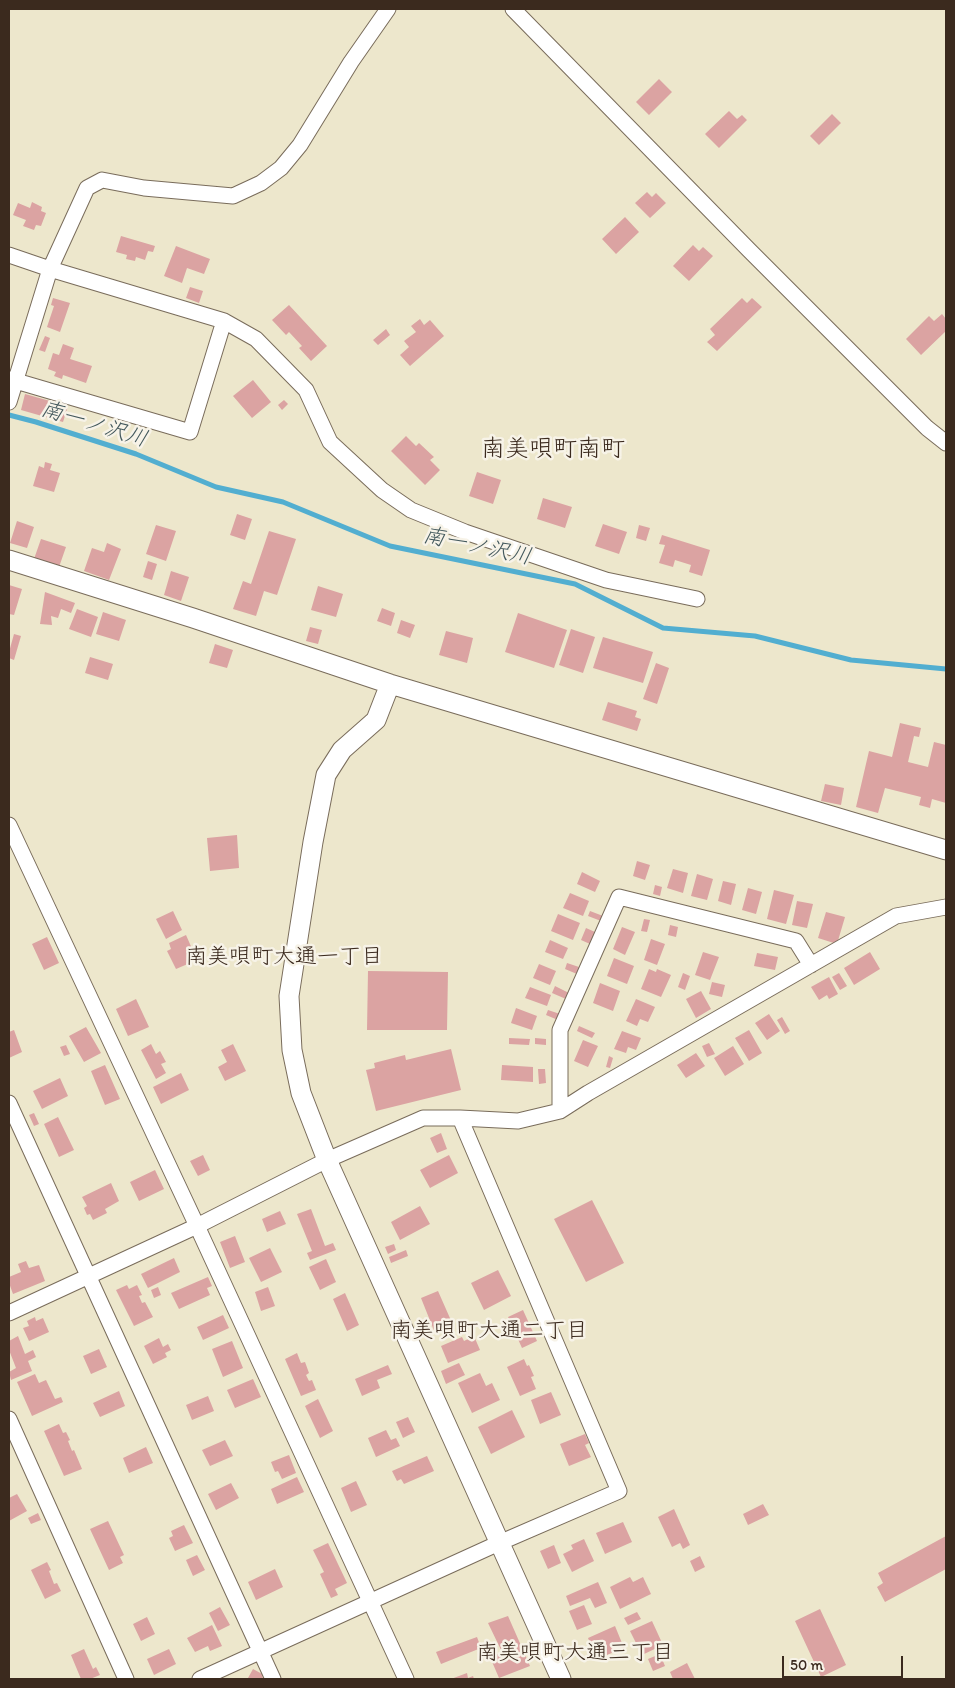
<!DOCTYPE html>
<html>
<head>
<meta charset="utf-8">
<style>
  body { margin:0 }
  #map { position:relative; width:955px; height:1688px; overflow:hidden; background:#ede7cc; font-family:Itim,sans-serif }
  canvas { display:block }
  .frame { position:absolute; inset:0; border:10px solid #3b2a1e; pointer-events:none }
  .scale { position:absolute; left:782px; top:1656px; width:121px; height:22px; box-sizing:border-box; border:2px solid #3b2a1e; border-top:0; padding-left:6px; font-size:15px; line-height:18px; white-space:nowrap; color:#3b2a1e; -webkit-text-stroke:4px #f7f3e8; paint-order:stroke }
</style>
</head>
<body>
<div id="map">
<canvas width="955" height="1688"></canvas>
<div class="frame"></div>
<div class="scale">50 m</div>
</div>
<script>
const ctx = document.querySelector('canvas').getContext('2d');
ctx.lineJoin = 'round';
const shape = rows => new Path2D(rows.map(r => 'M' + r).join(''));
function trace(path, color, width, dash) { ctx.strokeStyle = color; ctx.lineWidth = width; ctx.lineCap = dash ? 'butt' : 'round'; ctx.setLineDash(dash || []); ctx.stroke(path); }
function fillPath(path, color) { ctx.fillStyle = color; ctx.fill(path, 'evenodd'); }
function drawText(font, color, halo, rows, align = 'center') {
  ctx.font = font + ' Itim,"Klee One",sans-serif'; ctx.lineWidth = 5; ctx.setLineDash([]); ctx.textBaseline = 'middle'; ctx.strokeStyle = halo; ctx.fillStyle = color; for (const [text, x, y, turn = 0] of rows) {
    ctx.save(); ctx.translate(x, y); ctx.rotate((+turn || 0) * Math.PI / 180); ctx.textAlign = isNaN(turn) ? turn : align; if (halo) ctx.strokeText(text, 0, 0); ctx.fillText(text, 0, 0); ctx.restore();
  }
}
trace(shape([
  [9,415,36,422,136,454,216,487,283,502,390,546,575,584,663,628,755,636,851,660,946,669]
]), '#52aed0', 5);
fillPath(shape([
  [659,79,672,92,649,115,636,102],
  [729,111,737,119,742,115,747,120,719,148,705,134],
  [832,114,841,123,819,145,810,136],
  [647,192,652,197,656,193,666,203,650,218,635,203],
  [32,202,42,207,41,211,46,213,41,226,36,225,34,230,23,226,26,220,13,215,18,203,30,208],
  [625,217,639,232,616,254,602,239],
  [121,236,155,246,153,252,148,251,145,260,136,257,135,261,126,259,127,255,116,252],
  [693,245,699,251,703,247,713,256,689,281,673,266],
  [176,246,210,259,204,274,187,268,182,283,164,276],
  [190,287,203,291,199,303,186,298],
  [53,298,70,303,60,332,47,327,54,306,51,305],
  [742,298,747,303,752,298,762,307,717,351,707,342,715,335,710,329],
  [289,305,327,346,311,361,299,348,302,346,289,332,286,335,272,320],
  [942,314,946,319,946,331,921,355,906,339,929,316,934,321],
  [420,319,424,325,430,320,444,336,410,366,400,355,409,347,404,341,416,332,411,326],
  [386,329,390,335,378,345,373,340],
  [45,336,50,338,45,352,39,350],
  [63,344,74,348,70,359,92,366,86,383,63,375,62,379,54,376,56,372,48,369,53,353,59,355],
  [253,380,271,402,252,418,233,396],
  [25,394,68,406,63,422,21,410],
  [284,400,288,404,282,410,278,405],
  [406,436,416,446,419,443,434,457,430,460,440,470,425,485,391,451],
  [45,462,52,464,50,470,60,473,54,492,33,486,39,466,44,468],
  [477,472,501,480,493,504,469,496],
  [543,498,572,507,565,528,537,519],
  [237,514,252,519,245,540,230,535],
  [17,521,34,527,27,548,10,543],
  [603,524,627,532,619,554,595,546],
  [156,525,176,531,166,561,146,554],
  [639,525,650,528,646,541,636,538],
  [269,531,296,539,277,595,264,591,256,616,233,609,243,581,251,584],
  [662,535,710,550,702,576,689,572,691,565,675,560,673,567,659,563,665,545,659,544],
  [41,539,66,547,59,567,34,559],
  [107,543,121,549,109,580,84,571,92,548,104,552],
  [148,561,157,564,152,580,143,577],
  [171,571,189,577,181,601,164,595],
  [9,585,22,589,14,615,9,614],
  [318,586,343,594,336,617,311,610],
  [45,592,75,603,71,613,61,609,58,618,51,616,52,625,40,624],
  [382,608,395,613,391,626,377,621],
  [77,609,98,617,91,637,69,629],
  [103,612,126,620,119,641,96,634],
  [518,613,567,630,554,668,505,652],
  [401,620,415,625,410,638,397,633],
  [310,627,322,630,318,644,306,641],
  [571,629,595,637,583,673,559,665],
  [446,631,473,638,467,663,439,655],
  [14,634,21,636,14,660,9,658,9,652],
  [603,637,653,652,643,683,593,668],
  [215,644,233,650,227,668,209,663],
  [90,657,113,664,108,680,85,673],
  [656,663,669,668,657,704,643,699],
  [608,702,637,711,635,717,641,719,637,731,602,720],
  [900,723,921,728,919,737,914,736,908,762,928,767,934,742,946,745,946,803,932,799,930,808,919,805,921,797,885,788,878,813,856,807,869,751,892,757],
  [825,784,844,788,841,805,821,801],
  [237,835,239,868,210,871,207,838],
  [637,861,650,865,645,880,633,876],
  [673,869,688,873,683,893,667,888],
  [582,872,600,881,595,892,577,884],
  [697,874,713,879,707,900,691,896],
  [723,881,736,884,731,905,718,901],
  [655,885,662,887,660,896,653,894],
  [748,888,762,892,756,914,742,910],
  [774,890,794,895,786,924,767,919],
  [570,893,589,901,583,916,563,908],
  [797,901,813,904,807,928,792,925],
  [173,911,182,930,166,939,156,919],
  [590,911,603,916,601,921,588,916],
  [826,912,845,917,837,944,818,938],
  [558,914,580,923,573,940,551,931],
  [644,919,650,920,647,932,641,931],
  [670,925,678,927,676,937,668,935],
  [622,927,635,932,625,955,613,949],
  [586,928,595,932,590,944,581,940],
  [186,935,197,960,176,969,167,951,171,949,169,943],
  [47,937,59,963,44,970,32,944],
  [651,939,665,944,657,965,644,960],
  [550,940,568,948,563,959,545,952],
  [703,952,719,957,710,980,695,975],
  [870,952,880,969,854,985,844,968],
  [757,953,778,957,775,970,754,966],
  [614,958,634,966,627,984,607,976],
  [567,963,579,967,577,974,565,969],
  [539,964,556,971,550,985,533,978],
  [649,969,656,972,657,969,671,975,661,997,641,989],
  [368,971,448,972,447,1030,367,1030],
  [683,973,690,976,685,990,678,987],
  [839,973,847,986,840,990,832,977],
  [829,977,838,994,829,999,827,995,819,1000,811,987],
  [712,982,725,985,722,997,709,994],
  [600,983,620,991,613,1011,593,1003],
  [555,986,569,993,566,999,552,993],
  [530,987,551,995,547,1006,525,998],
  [701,991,711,1009,696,1018,686,999],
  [136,999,149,1027,128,1036,116,1009],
  [636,999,655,1007,648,1022,640,1019,637,1026,626,1021],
  [516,1008,537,1016,532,1030,511,1023],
  [548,1010,560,1014,558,1020,546,1015],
  [769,1014,780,1031,767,1040,755,1023],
  [782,1017,790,1031,785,1034,777,1020],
  [579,1026,595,1033,592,1038,577,1031],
  [86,1027,101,1053,84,1062,69,1036],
  [14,1030,22,1052,9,1058,9,1032],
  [749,1030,762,1053,749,1061,735,1038],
  [622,1031,641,1038,636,1050,628,1047,626,1053,614,1049],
  [509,1038,530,1039,529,1045,509,1044],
  [535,1038,546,1039,546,1045,535,1044],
  [583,1040,598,1046,588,1067,574,1061],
  [709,1043,715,1054,707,1057,702,1046],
  [151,1044,156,1054,160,1051,166,1062,161,1064,166,1073,156,1079,141,1050],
  [233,1044,246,1071,225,1081,218,1067,227,1062,221,1050],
  [66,1045,70,1054,64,1056,60,1047],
  [733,1046,744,1064,725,1076,714,1058],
  [451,1049,461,1090,376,1111,366,1070,375,1068,374,1063,405,1055,406,1060],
  [696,1053,705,1066,686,1078,677,1065],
  [609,1056,613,1058,610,1068,606,1067],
  [105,1065,120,1099,105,1105,91,1071],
  [502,1065,533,1067,533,1082,501,1080],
  [538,1069,545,1069,546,1083,539,1084],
  [181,1073,189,1090,161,1104,153,1087],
  [60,1078,68,1096,42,1109,33,1091],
  [34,1113,39,1124,34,1126,29,1115],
  [58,1117,74,1150,59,1157,44,1124],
  [441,1133,447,1149,437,1153,430,1138],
  [203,1155,210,1170,198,1176,190,1161],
  [449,1155,458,1173,430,1188,420,1170],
  [155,1170,164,1189,139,1201,130,1182],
  [111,1183,119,1201,105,1209,107,1213,93,1220,90,1214,87,1215,84,1208,87,1206,82,1197],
  [592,1200,624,1263,586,1282,554,1219],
  [420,1206,430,1224,400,1240,391,1222],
  [311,1209,325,1246,333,1243,336,1250,310,1260,307,1253,312,1251,297,1214],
  [280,1211,286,1224,267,1232,262,1219],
  [235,1236,245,1262,230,1268,220,1242],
  [394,1244,396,1250,388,1254,385,1247],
  [270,1248,282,1272,261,1282,249,1258],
  [406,1250,408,1256,391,1263,389,1257],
  [174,1258,180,1272,148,1288,141,1274],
  [326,1259,336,1282,320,1290,309,1267],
  [26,1261,29,1268,39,1265,45,1281,13,1294,9,1283,9,1277,21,1272,18,1264],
  [498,1270,511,1296,484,1310,471,1283],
  [208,1277,212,1286,207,1288,210,1295,179,1309,171,1293],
  [127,1285,129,1289,137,1285,142,1295,139,1296,142,1303,145,1302,153,1317,134,1326,116,1290],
  [158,1287,161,1295,154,1298,151,1290],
  [268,1287,275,1306,261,1311,255,1292],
  [438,1291,453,1325,435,1333,421,1298],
  [345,1293,359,1325,347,1331,333,1299],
  [523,1310,537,1341,522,1348,508,1317],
  [223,1315,229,1328,203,1340,197,1327],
  [35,1317,36,1321,43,1318,49,1332,29,1341,23,1328,29,1326,27,1321],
  [18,1336,25,1354,33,1350,36,1357,28,1361,32,1371,11,1380,9,1372,16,1368,9,1350,9,1341],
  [474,1336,480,1350,448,1363,441,1346,462,1337,464,1341],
  [159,1338,163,1347,168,1344,171,1350,165,1353,167,1357,153,1364,144,1346],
  [232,1341,243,1368,223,1377,212,1349],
  [99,1349,107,1367,91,1374,83,1356],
  [297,1353,301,1363,305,1362,309,1373,306,1375,309,1381,312,1380,316,1390,301,1396,285,1359],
  [524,1359,527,1366,529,1365,534,1376,531,1377,536,1389,520,1396,507,1367],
  [459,1363,465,1375,446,1384,441,1371],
  [388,1365,392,1374,377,1380,380,1388,362,1396,355,1379],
  [480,1373,486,1386,492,1383,500,1400,472,1413,458,1383],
  [35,1374,39,1383,46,1380,55,1399,61,1397,63,1402,32,1416,17,1382],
  [253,1379,261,1397,235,1408,227,1390],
  [119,1391,125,1406,100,1417,93,1403],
  [551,1392,561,1415,540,1424,531,1400],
  [208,1396,214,1411,192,1420,186,1405],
  [318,1399,333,1431,320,1438,305,1406],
  [512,1410,525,1437,491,1454,478,1427],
  [408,1417,415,1432,403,1438,396,1422],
  [59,1424,63,1433,66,1432,70,1440,68,1441,72,1451,74,1450,82,1469,64,1476,44,1431],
  [386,1430,391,1440,396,1438,400,1446,376,1457,368,1438],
  [585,1434,589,1443,585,1445,591,1457,569,1466,560,1444],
  [225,1440,233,1456,210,1466,202,1450],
  [146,1447,153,1463,129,1473,123,1458],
  [289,1455,296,1473,282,1479,278,1471,275,1472,271,1462],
  [427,1456,434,1471,404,1484,401,1479,397,1481,392,1471],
  [297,1477,304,1492,277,1504,271,1489],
  [356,1481,367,1505,351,1512,341,1488],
  [231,1483,239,1498,216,1510,208,1494],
  [17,1494,27,1511,9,1521,9,1498],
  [763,1504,769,1515,748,1525,743,1514],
  [674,1509,690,1545,683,1549,680,1543,672,1547,658,1517],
  [38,1513,41,1520,31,1524,28,1518],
  [108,1521,124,1555,120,1557,123,1563,109,1570,90,1529],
  [623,1522,632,1542,605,1554,596,1533],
  [184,1525,193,1543,175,1551,169,1538,173,1536,171,1531],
  [946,1536,946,1569,885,1602,877,1587,883,1583,878,1573],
  [584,1539,594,1561,572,1572,563,1554,573,1549,571,1545],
  [328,1543,347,1583,335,1589,338,1595,331,1598,320,1574,324,1572,313,1550],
  [554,1545,561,1563,548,1569,540,1551],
  [197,1555,205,1570,193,1576,186,1560],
  [700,1556,705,1567,695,1572,690,1561],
  [47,1562,51,1570,49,1571,54,1584,57,1583,61,1591,45,1599,31,1570],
  [275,1569,283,1587,256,1600,248,1582],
  [630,1577,633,1582,643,1577,651,1594,620,1609,610,1587],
  [598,1582,607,1603,595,1608,590,1598,570,1606,566,1596],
  [584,1605,592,1624,577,1630,569,1611],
  [220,1607,230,1625,218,1631,209,1613],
  [820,1609,846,1665,821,1677,795,1621],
  [637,1612,641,1619,628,1625,624,1618],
  [508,1616,530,1666,499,1678,490,1657,502,1652,488,1623],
  [147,1617,155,1634,141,1641,133,1624],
  [652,1621,663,1645,642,1655,630,1631],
  [212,1625,222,1646,210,1651,208,1646,195,1652,187,1638],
  [615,1626,624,1648,597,1659,588,1638],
  [477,1637,481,1648,441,1664,436,1652],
  [84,1649,93,1669,96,1667,100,1675,90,1679,81,1679,71,1655],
  [169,1649,176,1664,154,1675,147,1659],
  [660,1654,665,1666,653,1671,648,1659],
  [687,1663,695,1679,673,1679,670,1672],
  [253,1669,264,1675,262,1677,266,1679,251,1679,248,1678],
  [467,1673,468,1678,473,1676,474,1679,451,1679]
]), '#dba3a2');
const minor = shape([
  [513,9,749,250,927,428,946,443],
  [9,255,50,269,224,321,256,339,306,390,330,442,382,490,411,510,465,532,606,580,697,599],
  [9,379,190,432,224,321],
  [9,402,50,269,87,188,102,180,144,188,233,196,261,183,281,168,300,145,351,62,388,9],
  [9,825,197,1226,406,1679],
  [9,1103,273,1679],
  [560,1111,560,1030,619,897,796,941,811,965],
  [9,1313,197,1226,327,1160,423,1118,460,1118,518,1121,560,1111,588,1093,896,916,946,907],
  [9,1419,126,1679],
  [200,1679,499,1543,619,1491,460,1118]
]);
const tertiary = shape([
  [9,560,193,618,390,684,946,850],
  [390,684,376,720,342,750,326,775,313,842,289,996,292,1050,301,1093,327,1160,561,1679]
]);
trace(minor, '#796c5b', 17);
trace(tertiary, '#796c5b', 21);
trace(minor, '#fff', 15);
trace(tertiary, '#fff', 19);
drawText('italic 22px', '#43585c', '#f7f3e8', [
  ["南一ノ沢川",94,425,17],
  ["南一ノ沢川",477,547,12]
]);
drawText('22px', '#3b2a1e', '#f7f3e8', [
  ["南美唄町大通一丁目",284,957],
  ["南美唄町大通二丁目",489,1331],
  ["南美唄町大通三丁目",575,1653]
]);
drawText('24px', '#3b2a1e', '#f7f3e8', [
  ["南美唄町南町",553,450]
]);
</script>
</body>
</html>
